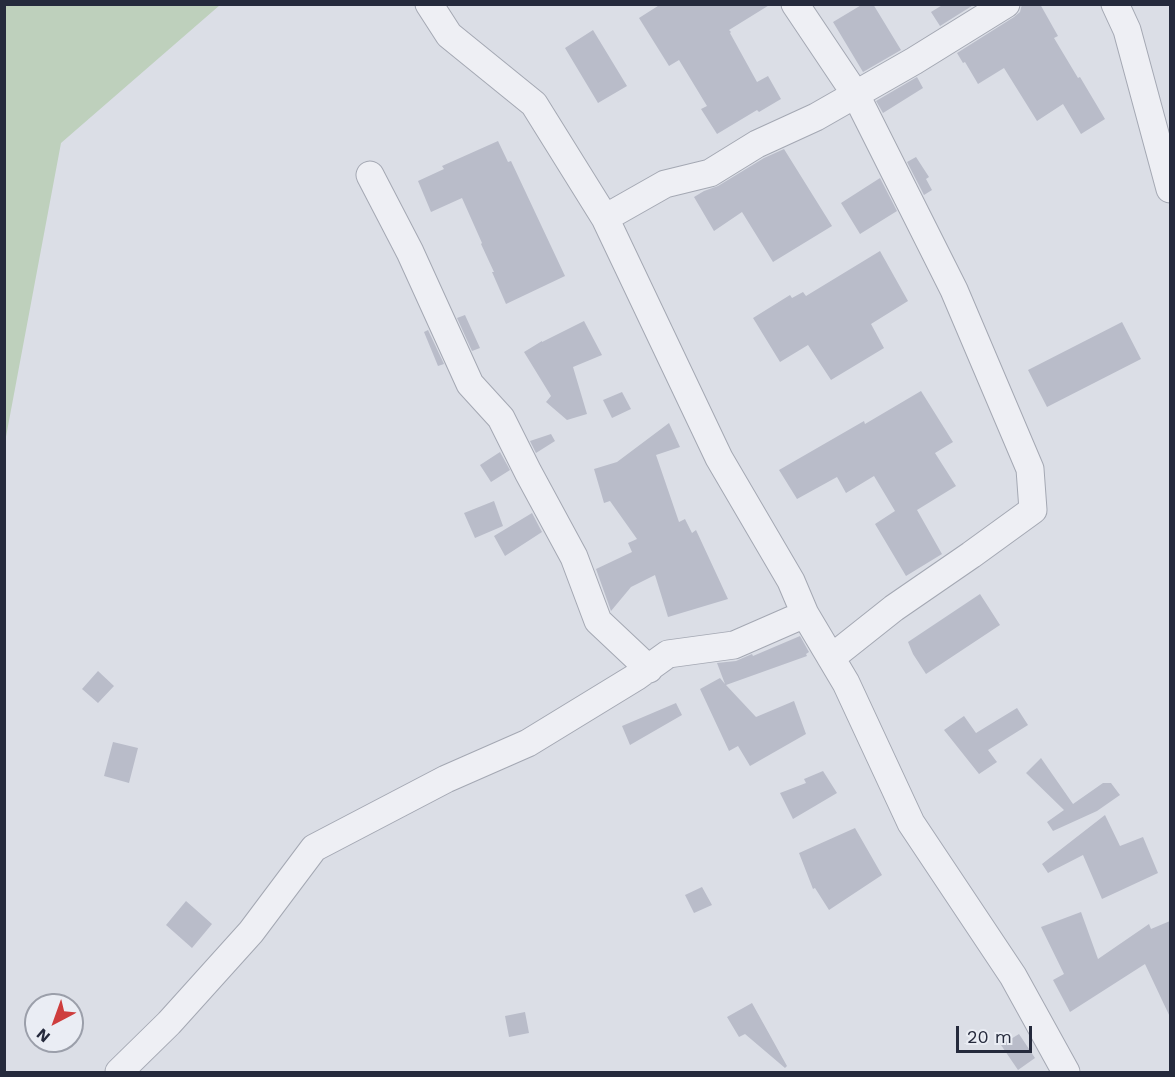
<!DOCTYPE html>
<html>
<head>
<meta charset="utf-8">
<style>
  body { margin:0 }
  #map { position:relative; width:1175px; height:1077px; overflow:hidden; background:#dbdee6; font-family:"Work Sans",sans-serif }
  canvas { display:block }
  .frame { position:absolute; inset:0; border:6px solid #252a3c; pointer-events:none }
  .north { position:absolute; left:24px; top:993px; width:60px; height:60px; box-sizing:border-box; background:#eaedf4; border:2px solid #9b9faa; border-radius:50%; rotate:221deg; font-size:16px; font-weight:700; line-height:24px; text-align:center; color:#252a3c }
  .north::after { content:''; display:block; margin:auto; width:21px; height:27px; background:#ce3d3d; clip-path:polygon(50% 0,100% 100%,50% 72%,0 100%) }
  .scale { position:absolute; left:956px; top:1026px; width:76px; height:27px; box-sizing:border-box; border:3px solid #252a3c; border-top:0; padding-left:8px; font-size:18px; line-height:21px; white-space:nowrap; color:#252a3c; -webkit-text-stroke:4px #eaedf4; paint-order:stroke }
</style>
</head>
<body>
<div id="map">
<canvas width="1175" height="1077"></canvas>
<div class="frame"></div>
<div class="north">N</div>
<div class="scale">20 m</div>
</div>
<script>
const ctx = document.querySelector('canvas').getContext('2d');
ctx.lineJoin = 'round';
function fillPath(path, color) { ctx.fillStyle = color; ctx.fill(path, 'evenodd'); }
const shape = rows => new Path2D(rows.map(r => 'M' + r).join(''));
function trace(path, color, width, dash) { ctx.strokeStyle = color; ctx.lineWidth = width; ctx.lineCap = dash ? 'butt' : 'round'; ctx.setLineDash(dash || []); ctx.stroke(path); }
fillPath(shape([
  [5,4,220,5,61,143,5,442]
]), '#bed0bc');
fillPath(shape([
  [661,4,771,4,729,30,731,32,730,33,757,82,768,76,781,99,759,112,757,110,717,134,701,109,707,106,679,60,669,66,639,18],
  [863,4,873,4,901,50,863,72,833,22],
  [944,4,975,4,940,26,931,12],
  [1022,4,1040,4,1058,36,1054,38,1078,78,1080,77,1105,119,1081,134,1063,104,1037,121,1004,68,978,84,965,62,963,63,957,53,1014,17,1020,12],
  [593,30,627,86,598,103,565,48],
  [917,77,923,88,883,113,876,101],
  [498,141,508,162,511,161,565,276,506,304,492,272,494,272,481,244,482,243,462,198,431,212,418,181,444,169,442,166],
  [784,149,832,226,773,262,742,212,714,231,694,197,704,191,718,186,764,158],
  [916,157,929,177,926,179,932,190,924,195,907,162],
  [880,178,897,211,860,234,841,203],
  [880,251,908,301,871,324,884,348,831,380,808,345,780,362,753,318,790,295,792,298,803,292,806,296],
  [465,315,480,348,472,351,457,318],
  [584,321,602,355,573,367,587,414,567,420,546,402,551,396,524,352,542,341,542,342],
  [1122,322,1141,359,1047,407,1028,370],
  [428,330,444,364,438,366,424,332],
  [921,391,953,442,935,453,956,486,917,510,942,554,906,576,875,524,895,511,874,476,846,493,837,477,797,499,779,470,864,421,865,424],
  [622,392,631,409,612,418,603,400],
  [669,423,680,447,656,455,679,522,685,519,692,533,696,530,728,599,668,617,655,575,631,587,611,611,596,569,632,552,628,543,637,539,610,501,604,503,594,469,617,462],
  [551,434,555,441,536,453,530,441],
  [500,452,510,470,491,482,480,465],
  [494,501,503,526,475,538,464,513],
  [532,513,542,532,505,556,494,536],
  [980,594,1000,625,926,674,913,654,908,642],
  [800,636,809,652,806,654,807,656,726,685,756,717,794,701,806,734,750,766,738,746,729,751,700,689,720,678,725,684,717,663,736,661,752,654,753,656],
  [98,671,114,686,98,703,82,689],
  [676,703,682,715,630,745,622,726],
  [1017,708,1028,725,988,750,997,762,979,774,944,730,964,716,976,733],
  [113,742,138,748,129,783,104,776],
  [1041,758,1073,804,1103,783,1111,783,1120,795,1097,811,1053,831,1047,822,1064,810,1026,773],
  [823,771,837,793,793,819,780,793,806,783,804,779],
  [1105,815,1120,846,1143,837,1158,873,1102,899,1083,855,1048,873,1042,864],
  [855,828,882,875,829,910,815,888,813,889,799,853],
  [702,887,712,905,694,913,685,895],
  [186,901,212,924,192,948,166,925],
  [1081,912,1098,959,1149,924,1151,929,1170,921,1170,1017,1145,964,1070,1012,1053,980,1064,974,1041,927],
  [752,1003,787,1066,785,1068,745,1034,739,1037,727,1017],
  [525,1012,529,1033,509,1037,505,1016],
  [1019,1034,1035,1058,1018,1070,1001,1045]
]), '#b9bcc9');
const minor = shape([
  [429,4,449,35,534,104,605,218,719,458,791,581,805,614,846,683,911,823,1013,976,1066,1072],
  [795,4,856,95,954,290,1030,469,1033,510,971,555,894,608,831,658],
  [1115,4,1127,30,1170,189],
  [370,175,410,252,470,384,501,418,528,472,574,557,598,621,649,669],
  [605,218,665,184,710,173,757,144,816,117,914,61,1006,4],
  [119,1072,169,1023,251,932,314,848,446,779,528,743,636,677,668,654,734,645,805,614]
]);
trace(minor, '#a4a8b3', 29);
trace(minor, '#eeeff4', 27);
</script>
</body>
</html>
